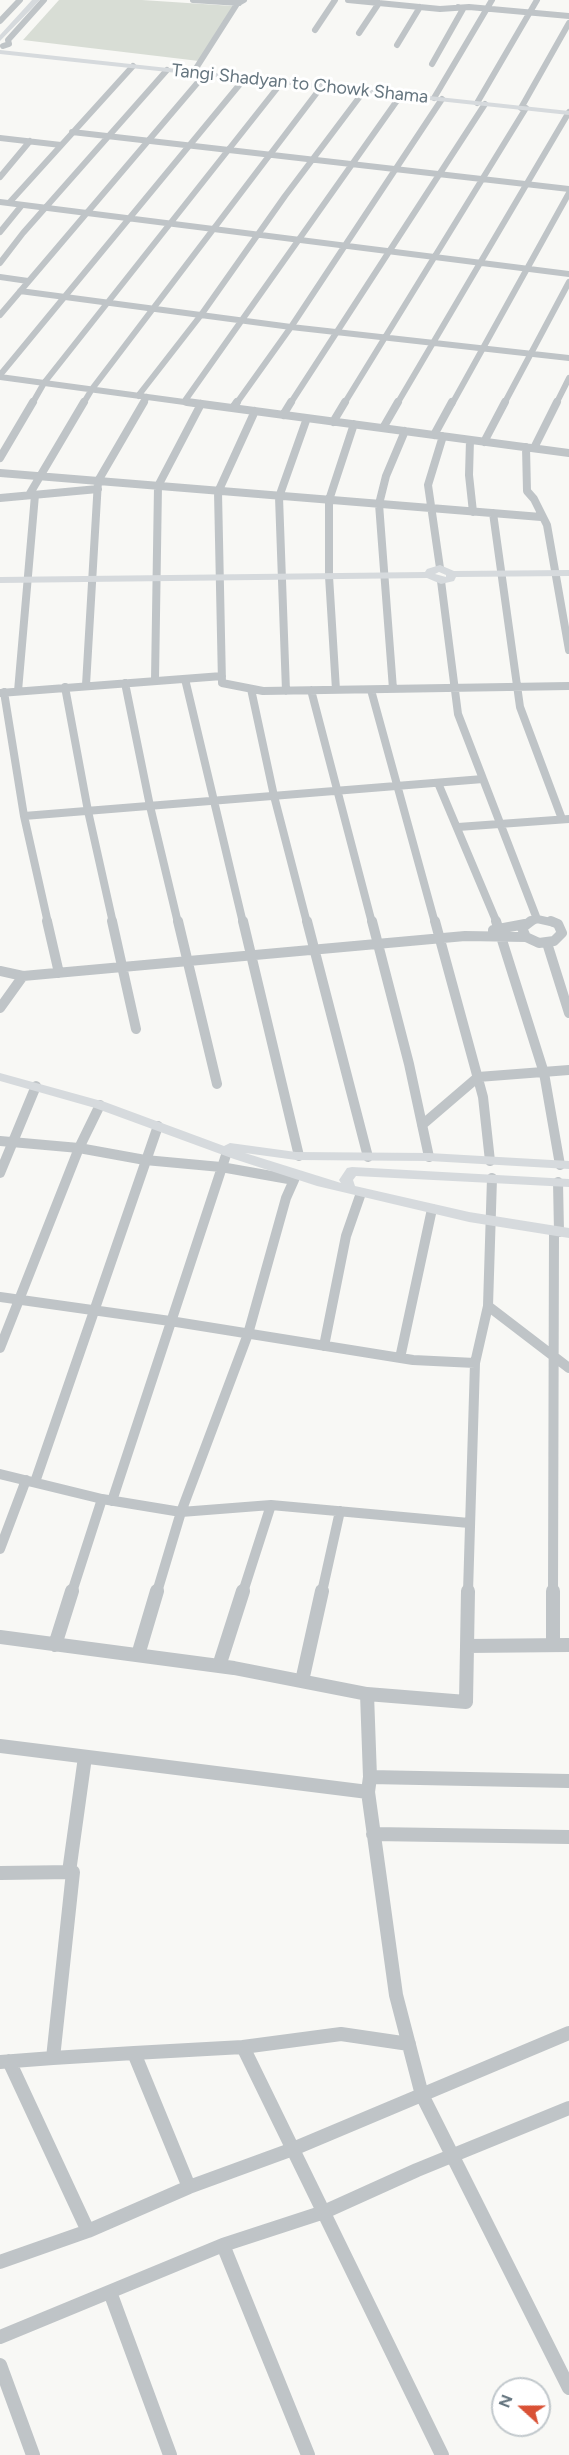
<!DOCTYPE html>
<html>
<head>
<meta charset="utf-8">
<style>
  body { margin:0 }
  #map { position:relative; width:569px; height:2455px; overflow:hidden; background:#f8f8f5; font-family:Figtree,sans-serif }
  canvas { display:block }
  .north { position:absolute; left:491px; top:2377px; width:60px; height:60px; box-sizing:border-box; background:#fff; border:2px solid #c1c8cc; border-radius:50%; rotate:291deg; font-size:16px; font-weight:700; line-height:24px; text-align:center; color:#65757f }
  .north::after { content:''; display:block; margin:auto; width:21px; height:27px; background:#d95135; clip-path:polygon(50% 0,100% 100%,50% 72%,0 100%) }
</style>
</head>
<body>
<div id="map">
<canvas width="569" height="2455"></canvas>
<div class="north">N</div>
</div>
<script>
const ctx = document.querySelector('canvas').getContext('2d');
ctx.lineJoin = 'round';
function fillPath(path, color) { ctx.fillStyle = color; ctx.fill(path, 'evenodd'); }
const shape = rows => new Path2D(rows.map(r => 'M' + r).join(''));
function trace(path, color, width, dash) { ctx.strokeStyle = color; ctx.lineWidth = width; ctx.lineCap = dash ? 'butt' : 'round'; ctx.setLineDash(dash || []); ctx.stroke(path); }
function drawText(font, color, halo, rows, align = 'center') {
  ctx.font = font + ' Figtree,sans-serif'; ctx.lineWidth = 6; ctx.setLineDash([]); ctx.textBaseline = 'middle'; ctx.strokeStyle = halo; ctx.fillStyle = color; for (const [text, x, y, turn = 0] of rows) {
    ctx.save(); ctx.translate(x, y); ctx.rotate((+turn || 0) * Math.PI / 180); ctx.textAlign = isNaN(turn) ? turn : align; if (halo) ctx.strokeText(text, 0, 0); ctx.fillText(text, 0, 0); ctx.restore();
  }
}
fillPath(shape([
  [59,0,142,0,233,6,199,61,23,40]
]), '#d8ddd5');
trace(shape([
  [193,0,239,3],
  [348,0,440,9,469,7,569,16],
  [0,21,20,0],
  [315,30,335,0],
  [359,33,379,3],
  [397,45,420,7],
  [3,46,9,44,8,40,44,0],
  [432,64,463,9,458,7],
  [193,73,237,4,244,0],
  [434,98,492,0],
  [477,103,537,0],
  [521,108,569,23],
  [72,132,569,189],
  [0,138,61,145],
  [0,177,30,141],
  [0,202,569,274],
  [9,203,133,66],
  [0,232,22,205],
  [0,263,23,233,167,70],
  [0,277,28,281],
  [20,291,291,327,569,358],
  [0,315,205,74],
  [0,375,245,78],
  [0,377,199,404],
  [138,396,201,315,285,196,364,91],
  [184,402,401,95],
  [32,404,44,383,282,82],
  [83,404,92,389,322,86],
  [143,404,147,397],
  [236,404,291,327,442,99],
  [290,404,485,104],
  [344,404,526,108],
  [397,404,569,112],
  [452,404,569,193],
  [504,404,569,282],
  [556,404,569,378]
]), '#bfc4c7', 6);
trace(shape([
  [187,402,569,453],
  [233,408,237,402],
  [255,411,218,492,222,683,263,691,569,686],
  [283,415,291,402],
  [333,422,345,402],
  [383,428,398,402],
  [434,435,452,402],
  [470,440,469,475,473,512],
  [484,442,505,402],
  [526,447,527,491,534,499,547,525,569,650],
  [534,448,557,402],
  [0,458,33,402],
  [0,473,541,517],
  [29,495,84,402],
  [0,498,98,489],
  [493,513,520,707,562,819],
  [440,568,428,485,443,436],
  [441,581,458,714,537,919],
  [185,679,243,923],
  [155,680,158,486,201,404],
  [125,683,150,806,178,923],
  [86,685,98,481,144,402],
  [65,687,88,811,113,923],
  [251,689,274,796,307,923],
  [393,689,379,504,386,476,405,431],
  [311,690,372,923],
  [336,690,329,576,329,500,354,424],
  [371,690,435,923],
  [18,691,35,495],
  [286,691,279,497,307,418],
  [4,692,24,816,48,923],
  [0,693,222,676],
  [438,783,497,923],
  [24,816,483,779],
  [458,827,569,819],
  [528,923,537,919,555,923]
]), '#bfc4c7', 8);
trace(shape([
  [47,921,59,973],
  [112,921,136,1029],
  [178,921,217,1084],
  [243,921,299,1156],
  [307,921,368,1157],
  [372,921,409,1064,429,1157],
  [435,921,483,1097,490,1161],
  [496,921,544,1073,560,1165],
  [531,921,522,928,526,937,539,943,554,941,562,933,558,924,551,921],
  [493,930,525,924],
  [547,943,569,1013],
  [0,971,23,976,465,936,526,937],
  [0,1008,23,976],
  [422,1125,478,1077,569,1070],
  [0,1141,79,1148,145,1160,221,1167,294,1180,296,1175],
  [0,1173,36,1086],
  [558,1182,559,1232],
  [0,1297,170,1321,413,1360,475,1363,488,1306,492,1178],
  [488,1306,569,1368],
  [324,1346,346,1236,361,1193],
  [0,1348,79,1148,100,1105],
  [400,1358,432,1209],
  [0,1474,102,1499,181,1512,271,1505,469,1523],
  [35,1482,158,1126],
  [112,1501,227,1152],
  [0,1549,26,1480],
  [72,1592,102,1499],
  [157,1592,181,1512,248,1334,286,1198,294,1180],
  [243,1592,271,1505],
  [322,1592,340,1511],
  [468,1592,475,1363],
  [553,1592,554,1231]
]), '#bfc4c7', 10);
trace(shape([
  [0,1637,234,1668,367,1694,466,1702,468,1591],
  [55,1645,72,1591],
  [553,1645,553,1591],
  [467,1646,569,1645],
  [138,1655,157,1591],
  [219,1666,243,1591],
  [302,1681,322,1591],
  [0,1746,368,1792,370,1777,367,1694],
  [370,1777,569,1781],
  [368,1792,396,1995,422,2095,569,2388],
  [373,1834,569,1837],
  [69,1872,85,1757],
  [0,1873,73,1872,53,2058,0,2062],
  [243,2047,341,2034,409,2044],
  [53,2058,134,2053],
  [9,2061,88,2231],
  [189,2187,134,2053,243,2047,442,2455],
  [223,2245,324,2212,417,2170,569,2108],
  [0,2262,88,2231,189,2187,293,2149,569,2033],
  [110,2292,170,2455],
  [0,2337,223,2245,308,2455],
  [0,2365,33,2455]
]), '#bfc4c7', 14);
fillPath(shape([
  [32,0,40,0,0,41,0,35,32,0],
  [0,50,569,111,569,115,0,54,0,50],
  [440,565,454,571,569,570,569,576,456,577,454,581,441,584,427,578,0,583,0,577,425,572,427,569,440,565],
  [439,572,446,575,446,577,435,574,439,572],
  [0,1073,105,1102,224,1146,230,1143,296,1152,429,1153,569,1161,569,1169,429,1161,296,1160,245,1153,341,1183,339,1180,347,1168,352,1167,569,1179,569,1187,356,1176,353,1180,355,1186,469,1212,569,1228,569,1238,469,1222,317,1186,234,1159,95,1108,0,1081,0,1073]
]), '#d6dadd');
drawText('18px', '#65757f', '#fff', [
  ["Tangi Shadyan to Chowk Shama",300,84,6]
]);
</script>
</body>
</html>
